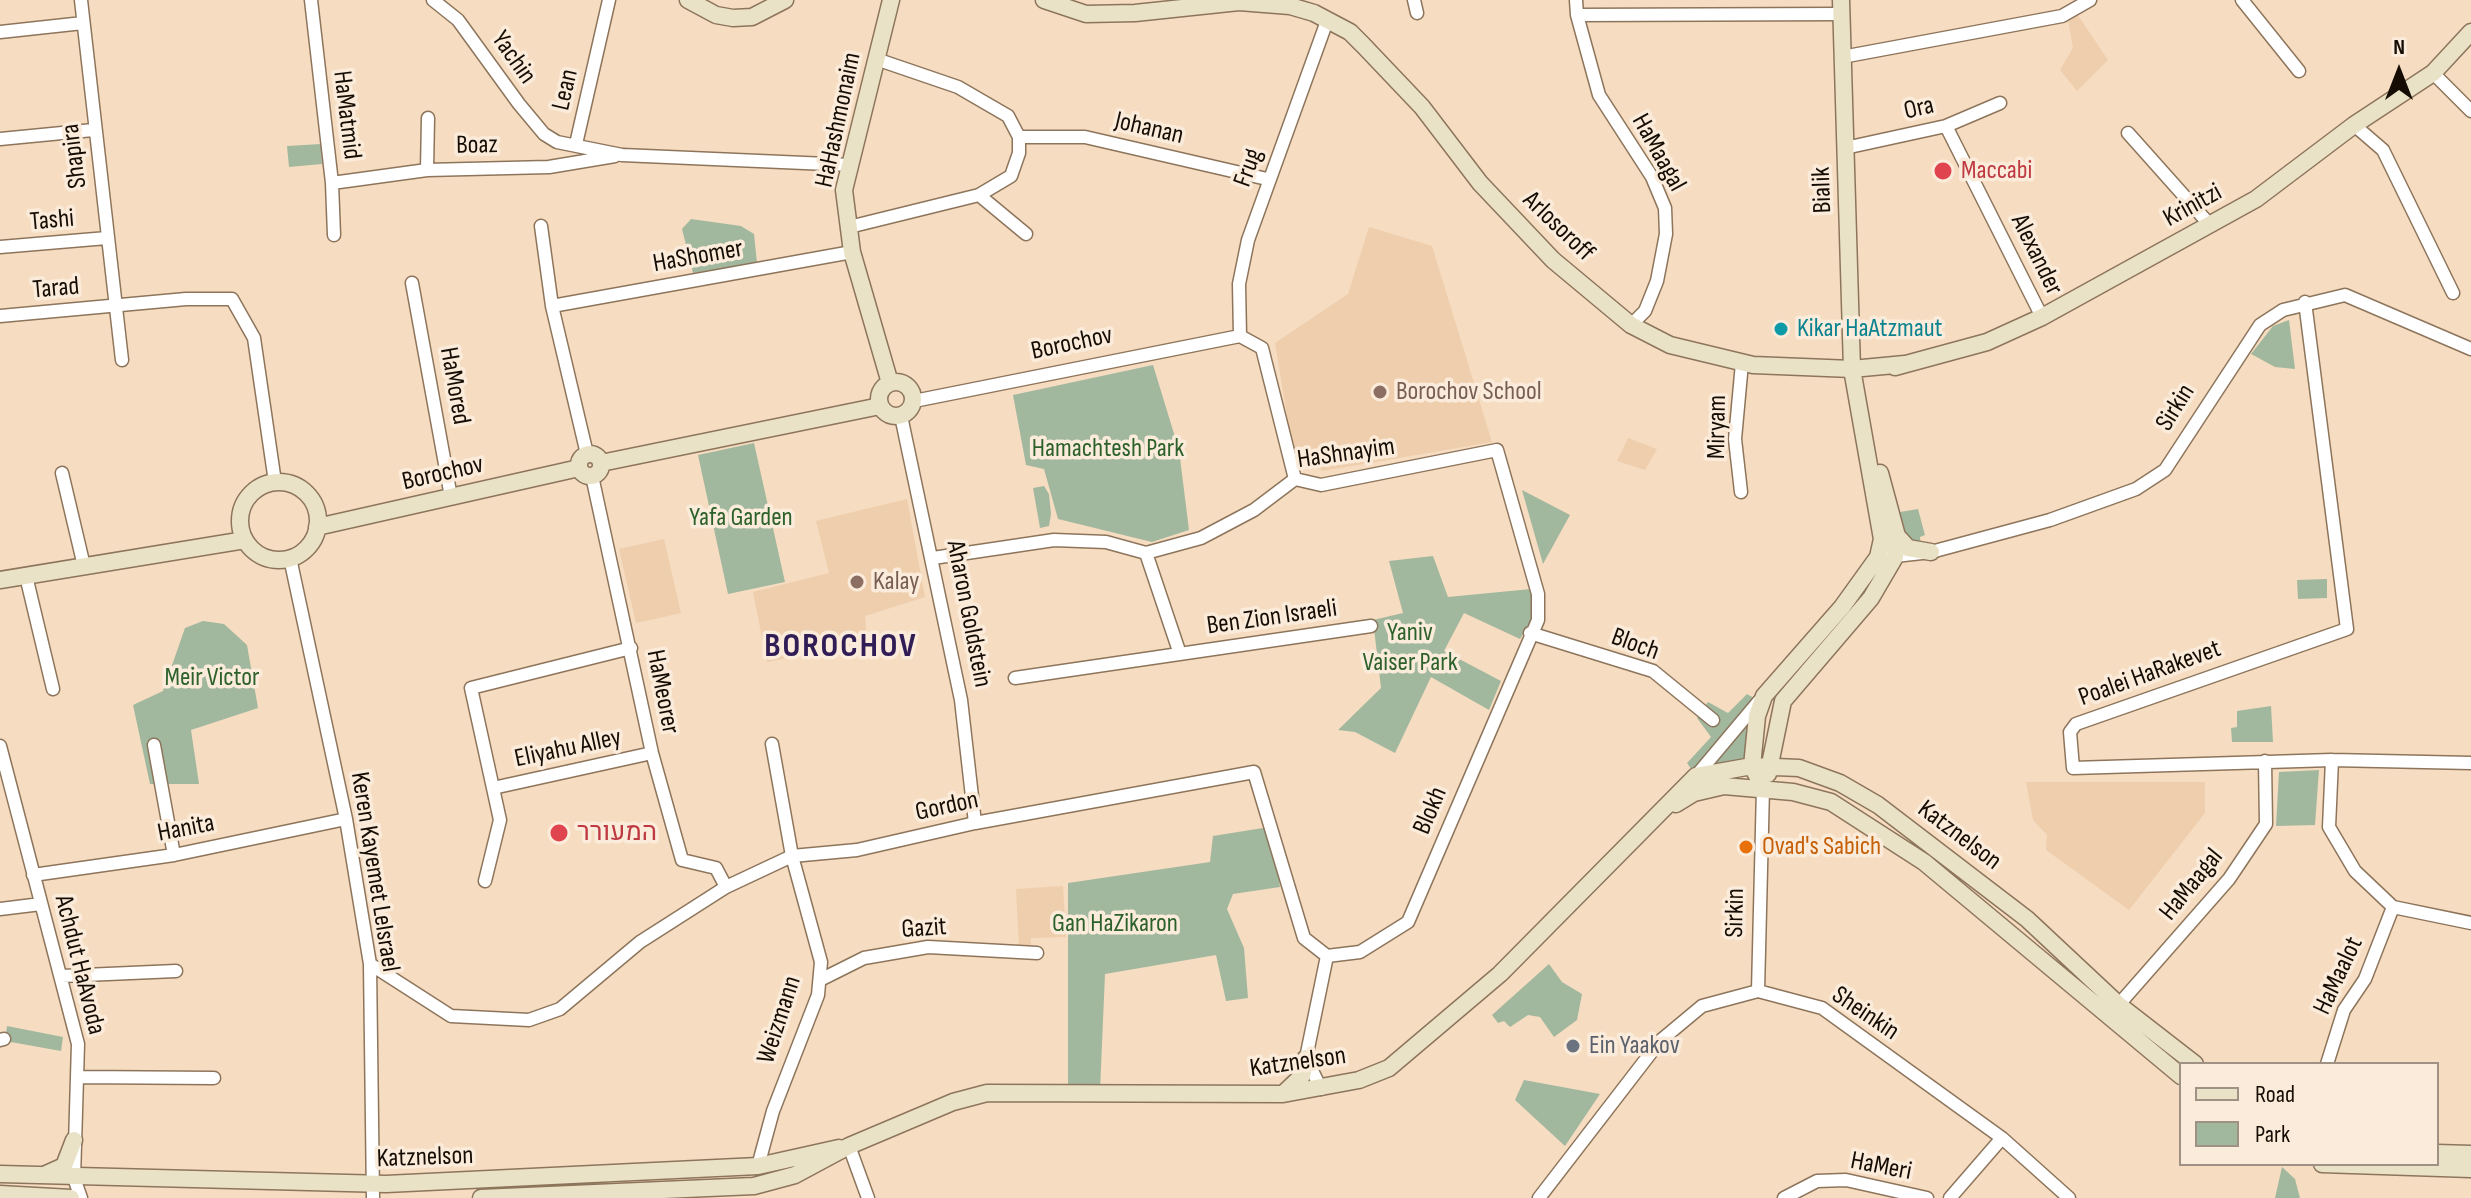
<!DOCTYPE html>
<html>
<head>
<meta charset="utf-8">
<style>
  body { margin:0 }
  #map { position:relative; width:2471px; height:1198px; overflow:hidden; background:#f6dcc0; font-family:"Sofia Sans Condensed",sans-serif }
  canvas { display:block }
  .legend { position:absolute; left:2179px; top:1062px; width:260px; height:104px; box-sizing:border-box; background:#fbebda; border:2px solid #9f9284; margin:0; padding:10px 14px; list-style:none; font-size:24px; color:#150d04 }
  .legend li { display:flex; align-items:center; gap:16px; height:40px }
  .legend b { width:40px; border:2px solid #9f9284 }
  .north { position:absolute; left:2359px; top:32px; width:80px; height:80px; -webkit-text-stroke:6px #fbebda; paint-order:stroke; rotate:0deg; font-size:22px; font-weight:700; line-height:32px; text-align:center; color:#150d04 }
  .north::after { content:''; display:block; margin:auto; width:28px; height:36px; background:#150d04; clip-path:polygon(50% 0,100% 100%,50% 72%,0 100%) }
</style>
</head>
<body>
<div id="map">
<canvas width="2471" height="1198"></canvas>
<ul class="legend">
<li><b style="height:10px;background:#eae2c7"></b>Road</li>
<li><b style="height:22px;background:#a1b89f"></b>Park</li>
</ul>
<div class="north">N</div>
</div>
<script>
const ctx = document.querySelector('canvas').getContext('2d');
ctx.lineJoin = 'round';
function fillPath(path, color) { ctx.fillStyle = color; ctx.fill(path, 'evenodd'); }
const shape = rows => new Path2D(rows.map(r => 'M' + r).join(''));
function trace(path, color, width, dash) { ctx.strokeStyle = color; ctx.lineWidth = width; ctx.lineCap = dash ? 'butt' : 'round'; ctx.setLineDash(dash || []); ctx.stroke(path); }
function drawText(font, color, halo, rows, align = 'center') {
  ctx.font = font + ' "Sofia Sans Condensed",Heebo,sans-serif'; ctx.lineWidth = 7; ctx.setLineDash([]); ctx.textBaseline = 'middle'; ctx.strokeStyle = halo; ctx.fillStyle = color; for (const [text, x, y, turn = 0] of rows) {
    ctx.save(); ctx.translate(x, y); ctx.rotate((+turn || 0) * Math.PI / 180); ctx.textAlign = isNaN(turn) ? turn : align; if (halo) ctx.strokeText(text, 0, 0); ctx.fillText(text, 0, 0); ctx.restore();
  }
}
fillPath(shape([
  [2077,14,2108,60,2077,91,2060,70,2073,48,2068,19],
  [1369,227,1432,246,1492,442,1323,471,1293,452,1275,343,1348,294],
  [1628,438,1657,449,1645,470,1617,461],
  [907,499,925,597,865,616,867,642,767,662,753,592,829,573,816,521],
  [664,539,681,613,636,623,619,549],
  [2026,782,2205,782,2205,813,2129,910,2046,850,2047,835,2033,820],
  [1063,886,1066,937,1031,938,1031,947,1019,947,1016,889]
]), '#eeceac');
fillPath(shape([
  [321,144,322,164,289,167,287,146],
  [691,219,741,226,754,234,757,263,693,273,682,229],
  [2289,320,2295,369,2275,367,2251,354,2273,326],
  [1153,365,1179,450,1189,530,1152,542,1058,519,1044,469,1026,465,1013,395],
  [754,443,785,582,728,594,698,455],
  [1044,486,1049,494,1051,514,1049,526,1040,528,1033,488],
  [1522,490,1570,515,1543,564],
  [1918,509,1925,535,1920,537,1921,548,1907,538,1900,512],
  [1433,556,1448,597,1531,589,1533,618,1520,639,1464,613,1444,651,1501,681,1489,710,1431,677,1395,753,1355,732,1338,730,1381,688,1373,620,1403,613,1389,561],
  [2327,579,2327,598,2298,599,2297,580],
  [203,621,224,624,247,645,258,708,191,730,199,784,150,784,133,705,163,691,185,628],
  [1747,694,1759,701,1752,766,1696,776,1687,763,1711,737,1697,718,1708,702,1728,713],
  [2271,706,2273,742,2232,742,2231,728,2237,727,2237,711],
  [2319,770,2315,825,2276,826,2279,772],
  [1263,828,1273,838,1280,887,1233,894,1227,909,1244,948,1248,998,1226,1001,1216,955,1105,974,1100,1091,1068,1089,1068,883,1210,862,1213,836],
  [1549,964,1562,982,1582,994,1577,1020,1554,1037,1540,1017,1528,1015,1510,1027,1504,1021,1498,1023,1492,1015],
  [7,1026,63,1037,61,1051,5,1041],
  [1524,1080,1600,1094,1565,1146,1515,1100],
  [2282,1167,2295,1179,2300,1198,2275,1198]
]), '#a1b89f');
const street = shape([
  [81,0,122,360],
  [311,0,332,183,334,235],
  [433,0,458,20,519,104,544,134,557,142,622,155,850,165],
  [1414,0,1417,13],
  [1576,0,1577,15,1599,95,1652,177,1665,208,1666,234,1657,281,1645,311,1631,325],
  [2242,0,2299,71],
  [1577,15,1841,14],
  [0,32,83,23],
  [1842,57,2062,16,2090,0],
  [2433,73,2471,111],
  [2354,125,2383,150,2453,293],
  [1946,126,2042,317],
  [2128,133,2210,225],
  [1019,137,1085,137,1267,179],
  [0,139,93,130],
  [576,144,609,0],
  [1845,148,1946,126,2000,103],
  [427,170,428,118],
  [332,183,427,170,549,167,615,156],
  [979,195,1026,234],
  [541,226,552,306,587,454],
  [849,227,979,195,1011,176,1019,153,1019,137,1008,116,958,87,876,59],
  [0,247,107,238],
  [412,283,451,497],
  [2305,302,2347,629,2076,724,2070,732,2073,768,2332,760,2471,763],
  [552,306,852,252],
  [0,316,186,299,232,299,254,338,275,482],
  [1240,336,1239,284,1248,240,1327,21],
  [914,401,1240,336,1262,348,1295,479],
  [901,416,961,700,975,823],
  [62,473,84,566],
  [592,476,652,753,682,860,716,868,726,887],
  [1295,479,1321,485,1497,450,1538,594,1538,620,1408,922,1360,952,1327,956],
  [1741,492,1735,439,1742,363],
  [1146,553,1180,654],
  [1886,557,1931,552,2050,520,2136,489,2165,470,2260,325,2283,310,2345,295,2471,349],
  [290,558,346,819,370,964,373,1198],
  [933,558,1054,540,1106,542,1146,553,1201,538,1254,510,1295,479],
  [26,576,53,689],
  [1530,633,1653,671,1713,720],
  [1015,678,1371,626],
  [154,745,174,855],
  [0,746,78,1044,74,1178,81,1198],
  [2332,760,2329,827,2355,871,2393,907,2471,923],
  [1696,776,1759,701],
  [493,788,652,753],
  [33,875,174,855,346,819],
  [485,881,500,820,471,688,631,648],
  [0,909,41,904],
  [370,964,451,1016,529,1020,560,1009,640,942,726,887,792,856,857,850,975,823,1254,772,1304,938,1327,956],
  [62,976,176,971],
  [820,980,864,958,928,947,1037,953],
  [1758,991,1763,788],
  [2114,1010,2229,879,2266,824,2265,761],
  [0,1040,4,1039],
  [2327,1064,2344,1010,2365,979,2393,907],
  [77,1077,214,1078],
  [1321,1089,1306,1058,1327,956],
  [849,1146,868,1198],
  [758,1166,773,1111,818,995,821,962,792,856,772,744],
  [1539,1198,1660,1041,1702,1006,1758,991,1822,1008,2002,1138,2069,1198],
  [1784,1198,1817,1181,1846,1180,1927,1198],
  [1950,1198,2002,1138]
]);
const secondary = shape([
  [688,0,716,15,733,18,752,17,785,0],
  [1044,0,1086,14,1135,13,1239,2,1290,6,1314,13,1350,32,1363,45,1422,107,1480,183,1553,260,1631,325,1670,345,1753,365,1852,369,1905,364],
  [1895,367,1987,342,2042,317,2256,199,2354,125,2433,73,2471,32],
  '879 399a17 17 0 1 1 34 0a17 17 0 1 1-34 0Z',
  [890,383,852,252,844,190,891,0],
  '579 465a11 11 0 1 1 22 0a11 11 0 1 1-22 0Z',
  [601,463,880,406],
  '240 521a39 39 0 1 1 78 0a39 39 0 1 1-78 0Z',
  [317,527,579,468],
  [1897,536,1908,548,1931,552],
  [0,580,245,540],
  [1768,774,1783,701,1871,598,1895,557,1897,536,1880,473],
  [1763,788,1752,766,1757,716,1764,696,1842,607,1878,557,1882,539,1852,369,1841,0],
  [1676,804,1694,793,1724,786,1793,792,1831,802,1924,862,2181,1076],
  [1283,1094,1302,1076,1306,1058],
  [2437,1153,2471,1154],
  [2322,1164,2471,1169],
  [0,1174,386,1184,758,1166,839,1148],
  [44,1175,64,1166,74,1140],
  [0,1194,71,1198],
  [481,1198,754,1186,795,1175,849,1146,953,1102,987,1093,1283,1094,1359,1080,1389,1068,1500,974,1696,776,1752,766,1799,768,1840,783,1878,805,2027,919,2119,1005,2195,1064]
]);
trace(street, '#8d755c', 15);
trace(secondary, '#8d755c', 19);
trace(street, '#fff', 12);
trace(secondary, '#eae2c7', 16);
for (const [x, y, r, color] of [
  [1943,171,10,"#e0444e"],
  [1781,329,8,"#0f9aa8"],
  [1380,392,8,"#8d6e63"],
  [857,582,8,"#8d6e63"],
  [559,833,10,"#e0444e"],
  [1746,847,8,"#e8710a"],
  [1573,1046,8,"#6b7280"]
]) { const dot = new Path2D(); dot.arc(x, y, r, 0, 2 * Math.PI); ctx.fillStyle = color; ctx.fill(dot); trace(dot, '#fbebda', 3); }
drawText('26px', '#150d04', '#fbebda', [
  ["Yachin",513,58,55],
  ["Lean",566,90,-77],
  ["Ora",1919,109,-13],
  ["HaMatmid",346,115,83],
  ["HaHashmonaim",839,120,-78],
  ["Johanan",1149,129,13],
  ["Boaz",477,146,-1],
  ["HaMaagal",1658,153,61],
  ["Shapira",75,156,-97],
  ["Frug",1249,168,-70],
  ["Bialik",1823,190,-92],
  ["Krinitzi",2193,206,-29],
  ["Tashi",52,221,-5],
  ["Arlosoroff",1558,227,44],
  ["Alexander",2036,255,64],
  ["HaShomer",698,257,-10],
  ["Tarad",56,289,-5],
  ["Borochov",1072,344,-12],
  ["HaMored",454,386,80],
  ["Sirkin",2176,408,-58],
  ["Miryam",1718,427,-89],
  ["HaShnayim",1346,454,-8],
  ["Borochov",443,474,-13],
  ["Aharon Goldstein",968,614,79],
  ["Ben Zion Israeli",1272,618,-8],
  ["Bloch",1635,645,20],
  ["Poalei HaRakevet",2150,674,-20],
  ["HaMeorer",662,692,79],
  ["Eliyahu Alley",568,749,-12],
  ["Gordon",947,807,-12],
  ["Blokh",1431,811,-67],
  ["Hanita",186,829,-11],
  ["Katznelson",1959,836,37],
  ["Keren Kayemet LeIsrael",374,872,81],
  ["HaMaagal",2192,885,-51],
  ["Sirkin",1736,913,-89],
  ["Gazit",924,929,-4],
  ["Achdut HaAvoda",79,965,76],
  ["HaMaalot",2339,976,-65],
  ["Sheinkin",1865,1014,34],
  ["Weizmann",780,1020,-72],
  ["Katznelson",1298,1063,-8],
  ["Katznelson",425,1158,-2],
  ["HaMeri",1881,1167,11]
]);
drawText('26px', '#be3a42', '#fbebda', [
  ["Maccabi",1961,171],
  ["המעורר",577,833]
], 'left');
drawText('26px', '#0d838f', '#fbebda', [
  ["Kikar HaAtzmaut",1797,329]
], 'left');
drawText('26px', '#785e54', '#fbebda', [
  ["Borochov School",1396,392],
  ["Kalay",873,582]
], 'left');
drawText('26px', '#2d612c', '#fbebda', [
  ["Hamachtesh Park",1108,449],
  ["Yafa Garden",741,518],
  ["Yaniv",1410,633],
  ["Vaiser Park",1410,663],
  ["Meir Victor",212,678],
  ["Gan HaZikaron",1115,924]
]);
drawText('26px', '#c56008', '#fbebda', [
  ["Ovad's Sabich",1762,847]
], 'left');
drawText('26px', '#5b616d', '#fbebda', [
  ["Ein Yaakov",1589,1046]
], 'left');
ctx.letterSpacing = '2px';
drawText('bold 34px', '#311d56', '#fbebda', [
  ["BOROCHOV",841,647]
]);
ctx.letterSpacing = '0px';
</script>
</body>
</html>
